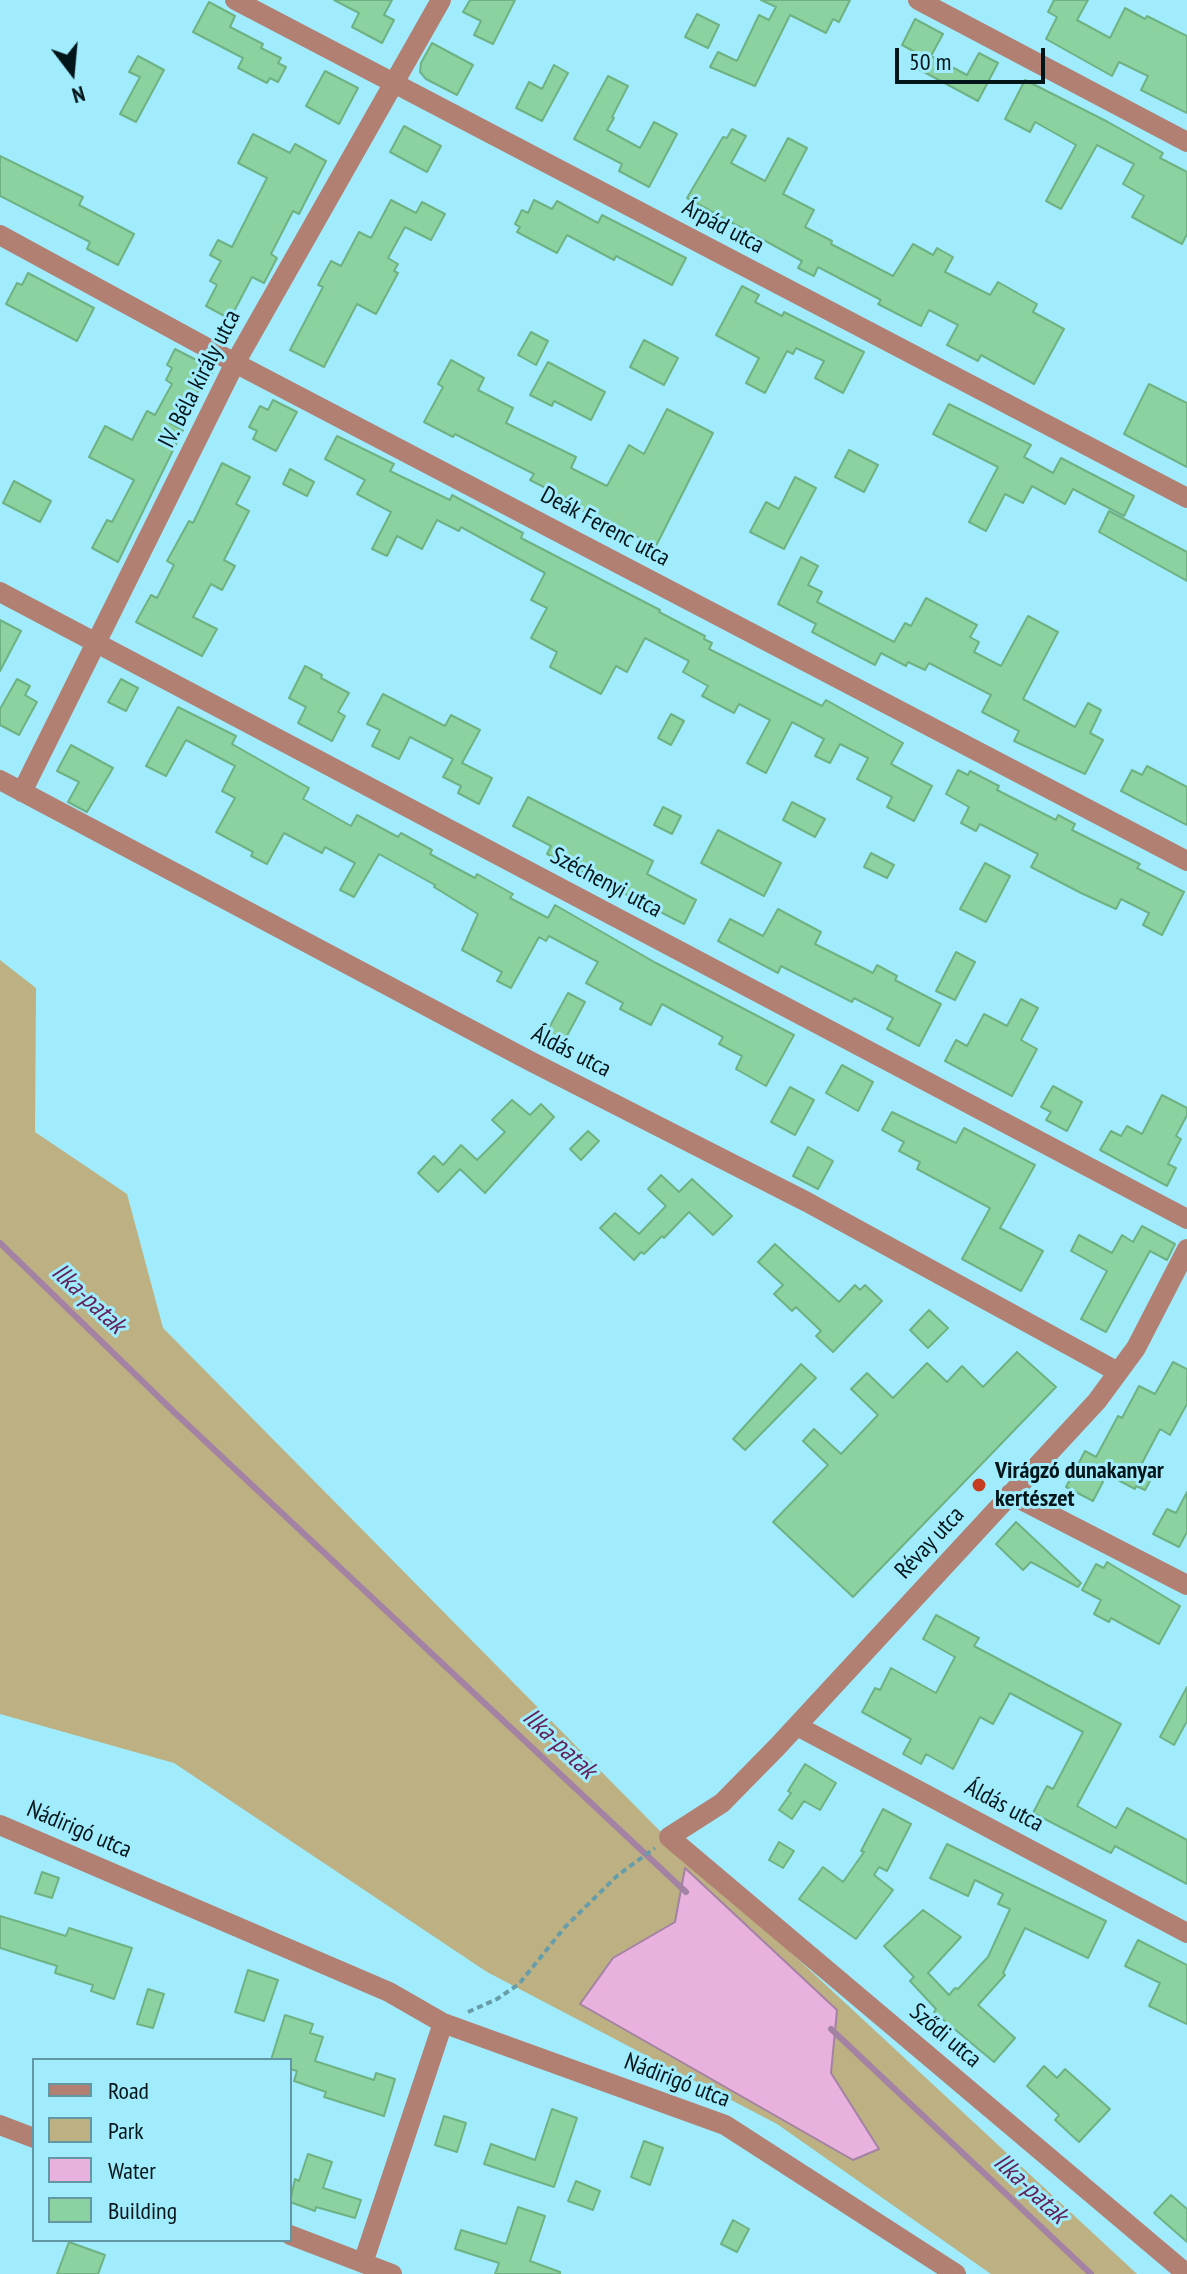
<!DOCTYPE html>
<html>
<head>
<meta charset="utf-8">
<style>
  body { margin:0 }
  #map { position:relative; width:1187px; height:2274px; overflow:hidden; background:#a0ecfd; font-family:"PT Sans Narrow",sans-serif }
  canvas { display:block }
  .legend { position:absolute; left:32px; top:2058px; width:260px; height:184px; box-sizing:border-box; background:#a0ecfd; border:2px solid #6196a2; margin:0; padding:10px 14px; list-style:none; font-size:24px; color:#02161a }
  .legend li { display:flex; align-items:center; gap:16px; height:40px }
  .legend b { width:40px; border:2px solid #6196a2 }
  .north { position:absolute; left:32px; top:32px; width:80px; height:80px; -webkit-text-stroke:6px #a0ecfd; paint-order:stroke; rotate:164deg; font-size:22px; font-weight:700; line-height:32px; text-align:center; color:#02161a }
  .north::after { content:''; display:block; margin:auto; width:28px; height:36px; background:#02161a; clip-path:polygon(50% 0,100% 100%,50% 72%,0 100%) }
  .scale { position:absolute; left:895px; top:48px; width:150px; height:36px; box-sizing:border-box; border:4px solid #02161a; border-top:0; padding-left:10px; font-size:24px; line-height:28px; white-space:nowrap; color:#02161a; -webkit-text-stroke:6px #a0ecfd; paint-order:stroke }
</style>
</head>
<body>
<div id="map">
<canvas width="1187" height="2274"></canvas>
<ul class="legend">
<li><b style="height:10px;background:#b27f73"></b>Road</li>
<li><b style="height:22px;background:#bdb082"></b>Park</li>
<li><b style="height:22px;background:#e8b1de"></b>Water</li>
<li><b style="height:22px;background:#8cd1a0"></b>Building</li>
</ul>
<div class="north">N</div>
<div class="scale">50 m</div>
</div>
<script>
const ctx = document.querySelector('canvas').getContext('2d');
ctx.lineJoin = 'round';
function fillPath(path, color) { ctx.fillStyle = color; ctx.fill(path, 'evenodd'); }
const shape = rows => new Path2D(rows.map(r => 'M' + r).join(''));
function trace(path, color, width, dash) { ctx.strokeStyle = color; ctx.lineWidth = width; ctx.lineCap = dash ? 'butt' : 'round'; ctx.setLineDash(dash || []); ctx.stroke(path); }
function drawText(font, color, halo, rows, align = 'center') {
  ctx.font = font + ' "PT Sans Narrow",sans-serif'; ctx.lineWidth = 6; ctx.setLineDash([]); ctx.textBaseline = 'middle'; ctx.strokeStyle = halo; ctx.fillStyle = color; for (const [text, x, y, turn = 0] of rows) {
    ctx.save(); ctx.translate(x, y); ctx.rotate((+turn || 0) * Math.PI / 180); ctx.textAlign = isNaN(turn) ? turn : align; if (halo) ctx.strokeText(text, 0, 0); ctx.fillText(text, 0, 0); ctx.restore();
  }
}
fillPath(shape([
  [0,960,36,988,35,1132,127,1194,163,1328,659,1830,1137,2274,991,2274,777,2124,487,1972,174,1763,0,1714]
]), '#bdb082');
const water = shape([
  [685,1868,837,2010,831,2073,879,2149,853,2160,580,2004,613,1958,675,1922,685,1868]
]);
fillPath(water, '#e8b1de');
trace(water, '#a382a3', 2);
trace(shape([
  [0,1243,173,1411,686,1892],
  [831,2029,1091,2274]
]), '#a382a3', 6);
const building = shape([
  [334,0,392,0,384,15,394,20,382,43,352,27,359,13,334,0],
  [470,0,515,0,493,44,474,35,481,21,463,12,470,0],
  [761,0,850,0,839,22,833,19,826,33,790,15,755,86,710,67,718,52,737,61,759,15,769,20,776,7,761,0],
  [1054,0,1088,0,1077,20,1110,38,1125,8,1145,19,1147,16,1187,36,1187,113,1141,90,1148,76,1119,62,1112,76,1046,39,1057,17,1048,12,1054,0],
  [209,2,235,16,230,27,263,44,261,48,281,58,278,63,286,67,278,82,270,78,267,83,238,68,243,58,193,32,209,2],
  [697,14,719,25,708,48,685,37,697,14],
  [915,19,943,34,931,56,967,75,979,53,998,63,978,101,911,65,917,53,902,45,915,19],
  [432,43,473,65,457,95,426,79,420,72,421,63,432,43],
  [138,56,164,70,136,122,120,114,140,77,129,72,138,56],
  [554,65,568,73,542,121,516,108,529,82,542,89,554,65],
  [325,71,358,88,339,124,306,106,325,71],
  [608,76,628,86,612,117,614,118,607,130,640,148,654,122,677,134,649,187,619,171,622,164,574,139,608,76],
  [1025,80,1108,122,1163,153,1160,158,1187,172,1187,234,1182,244,1132,217,1144,196,1123,184,1134,164,1097,145,1061,209,1046,201,1076,145,1035,122,1030,132,1005,119,1025,80],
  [404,126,441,146,427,172,390,152,404,126],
  [732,129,746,136,731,163,765,181,788,138,807,148,783,194,814,210,805,227,832,241,831,244,893,276,913,244,933,255,937,248,953,257,945,272,990,295,998,282,1037,304,1033,312,1064,329,1034,384,981,355,978,361,947,345,958,325,929,310,921,326,878,304,881,300,818,267,814,276,798,268,802,261,687,198,723,137,727,138,732,129],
  [253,134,290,153,295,144,326,161,299,214,293,211,271,254,277,258,264,283,252,277,230,319,206,306,217,285,210,281,221,261,210,255,218,240,232,247,267,178,238,163,253,134],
  [0,156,83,197,79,205,134,234,118,265,87,249,90,242,0,196,0,156],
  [391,200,416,213,422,202,445,214,431,240,405,227,388,258,398,264,394,271,398,273,376,314,357,304,324,367,290,350,323,287,318,285,331,261,341,266,359,232,371,238,391,200],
  [534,200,552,209,557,201,598,223,602,215,686,258,672,285,616,256,614,260,567,235,557,253,517,232,520,227,515,224,522,210,528,213,534,200],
  [28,273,94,308,77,341,6,304,17,283,22,285,28,273],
  [742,286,759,295,755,302,782,316,784,312,864,352,843,393,815,378,824,361,796,348,793,354,787,351,765,393,746,383,759,358,716,335,742,286],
  [531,332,548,341,536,365,518,355,531,332],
  [644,340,678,358,664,385,630,367,644,340],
  [175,349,214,369,206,386,202,384,195,397,186,392,170,423,183,430,118,562,92,548,107,520,112,522,134,480,89,457,105,426,132,440,147,411,155,415,172,384,166,380,172,368,167,365,175,349],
  [451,360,484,378,478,390,513,408,506,423,576,457,571,468,607,486,629,445,644,454,667,409,713,433,656,546,580,509,581,506,530,480,534,474,455,434,453,437,424,422,443,387,438,384,451,360],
  [548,362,605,392,591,420,554,401,552,406,530,395,548,362],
  [1149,384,1187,403,1187,467,1124,434,1149,384],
  [273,400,297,412,276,451,253,439,257,431,249,427,260,406,268,410,273,400],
  [949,404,1031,445,1024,457,1053,473,1061,458,1134,496,1124,516,1073,489,1065,504,1032,486,1023,503,1005,494,986,531,969,522,998,467,933,434,949,404],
  [337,436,394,464,390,471,450,500,452,495,523,533,521,538,660,610,659,612,705,636,704,639,712,643,709,649,822,706,826,700,903,743,891,764,932,786,914,821,887,807,892,797,857,779,868,758,840,744,830,763,815,756,824,739,792,722,766,773,747,763,770,720,739,704,734,713,702,696,708,686,683,672,689,661,645,638,627,672,616,666,601,694,550,667,557,652,531,638,547,608,531,600,545,573,461,527,459,531,437,520,422,549,397,536,387,556,372,549,391,512,357,494,365,480,325,459,337,436],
  [849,450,878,465,864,492,835,477,849,450],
  [222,463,250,477,236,504,249,511,224,560,235,566,222,590,211,584,193,617,217,629,202,656,136,622,151,595,157,598,174,565,167,561,189,521,193,523,222,463],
  [290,469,314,482,307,496,283,484,290,469],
  [795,477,816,488,784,549,750,532,766,502,779,509,795,477],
  [14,481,51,501,40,522,3,503,14,481],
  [1109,511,1187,552,1187,581,1099,532,1109,511],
  [801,557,818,566,808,585,822,592,817,602,894,642,905,623,911,626,926,598,977,625,970,637,979,642,974,652,1001,666,1028,616,1058,632,1023,699,1075,727,1088,703,1101,710,1090,733,1103,740,1085,774,1014,741,1019,731,982,712,991,695,929,663,925,670,908,662,906,666,881,653,875,665,812,632,816,624,778,604,801,557],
  [0,620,21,631,0,671,0,620],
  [305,666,322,675,321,678,349,693,338,712,345,716,332,741,298,723,306,707,289,698,305,666],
  [17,679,30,686,25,695,37,702,19,735,0,725,0,709,17,679],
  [121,679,138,688,126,711,108,702,121,679],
  [383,694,445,726,451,715,480,730,462,763,492,778,479,804,458,793,461,786,443,777,453,759,410,737,399,759,372,746,380,730,367,724,383,694],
  [178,707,236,736,232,744,309,788,303,799,351,826,357,815,398,837,401,833,432,850,430,854,475,878,477,874,513,894,510,898,548,918,555,905,656,963,794,1035,766,1086,736,1069,742,1056,719,1044,723,1037,662,1004,651,1025,620,1009,623,1003,586,983,598,962,549,936,546,941,539,937,511,988,497,981,502,972,462,950,478,914,434,887,435,885,379,854,354,897,340,890,355,863,325,847,322,853,284,833,267,864,251,856,253,852,216,832,235,798,222,791,235,766,186,740,166,776,146,766,178,707],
  [671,714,684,721,671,745,658,738,671,714],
  [71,745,113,768,87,812,68,802,79,782,57,771,71,745],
  [1147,766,1187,787,1187,825,1121,791,1132,770,1142,775,1147,766],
  [958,770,968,775,970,771,999,786,997,790,1056,820,1058,815,1075,824,1072,830,1140,864,1137,868,1184,892,1162,935,1143,925,1149,913,1121,899,1116,909,1081,893,1031,867,1038,854,980,824,976,831,961,823,969,807,946,794,958,770],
  [528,797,653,861,647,874,696,900,684,924,547,854,551,846,513,826,528,797],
  [792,802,825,819,815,837,783,820,792,802],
  [663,807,681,816,672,834,654,825,663,807],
  [718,830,781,863,764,896,701,863,718,830],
  [871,853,894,865,887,878,864,867,871,853],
  [985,863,1010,876,986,922,960,909,985,863],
  [778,909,821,932,815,944,873,973,877,965,897,976,895,980,941,1004,919,1046,887,1029,893,1018,854,998,852,1002,781,966,778,973,718,941,730,919,763,936,778,909],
  [956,952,975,962,955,1000,936,991,956,952],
  [568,993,585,1002,561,1047,544,1037,568,993],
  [1021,999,1038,1008,1021,1040,1037,1049,1012,1096,945,1061,956,1040,967,1046,984,1014,1007,1026,1021,999],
  [842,1065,873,1082,858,1111,826,1093,842,1065],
  [1053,1086,1082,1102,1067,1131,1046,1120,1051,1112,1041,1107,1053,1086],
  [790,1087,814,1100,795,1135,771,1122,790,1087],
  [1162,1095,1187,1108,1187,1115,1176,1136,1181,1139,1168,1164,1176,1168,1167,1186,1100,1150,1111,1131,1121,1136,1127,1126,1142,1134,1162,1095],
  [512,1100,530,1115,541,1104,554,1117,485,1193,460,1169,438,1192,418,1173,434,1156,443,1165,461,1145,477,1160,505,1132,492,1120,512,1100],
  [892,1112,956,1143,964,1128,1035,1165,1000,1228,1043,1251,1021,1291,962,1259,990,1208,917,1169,920,1162,899,1151,904,1142,882,1130,892,1112],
  [588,1131,599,1141,581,1160,570,1149,588,1131],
  [808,1147,833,1161,818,1189,793,1176,808,1147],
  [661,1175,679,1192,692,1179,732,1216,713,1235,689,1212,664,1238,662,1236,644,1254,641,1252,634,1260,600,1228,615,1213,639,1234,666,1206,648,1189,661,1175],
  [1142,1226,1175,1244,1167,1260,1150,1251,1106,1332,1081,1319,1107,1271,1071,1251,1079,1235,1112,1253,1122,1235,1133,1242,1142,1226],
  [775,1244,839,1302,855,1285,860,1290,865,1285,882,1301,833,1352,816,1336,821,1331,796,1307,792,1311,774,1294,783,1285,758,1262,775,1244],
  [929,1310,948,1328,928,1348,910,1330,929,1310],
  [1017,1352,1056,1387,853,1597,773,1522,828,1465,803,1441,814,1429,841,1454,878,1415,851,1389,867,1373,893,1398,927,1363,947,1382,962,1366,983,1387,1017,1352],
  [1173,1362,1187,1369,1187,1404,1170,1435,1160,1429,1141,1465,1155,1472,1145,1490,1136,1486,1135,1489,1107,1474,1093,1501,1066,1487,1085,1451,1096,1457,1118,1416,1122,1418,1139,1386,1155,1394,1173,1362],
  [801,1364,816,1378,745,1450,733,1439,801,1364],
  [1187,1492,1187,1532,1179,1547,1153,1534,1167,1509,1176,1513,1187,1492],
  [1016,1522,1081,1583,1078,1587,1031,1562,1023,1570,996,1544,1016,1522],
  [1107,1562,1180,1606,1159,1644,1111,1618,1109,1622,1094,1614,1101,1600,1082,1590,1096,1564,1104,1568,1107,1562],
  [936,1615,979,1638,974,1646,1121,1724,1077,1806,1116,1828,1127,1808,1187,1840,1187,1884,1115,1846,1111,1853,1033,1813,1047,1786,1053,1789,1083,1732,1010,1693,993,1724,980,1717,953,1769,926,1754,921,1764,903,1754,911,1739,862,1712,875,1688,880,1690,891,1668,936,1693,955,1657,923,1639,936,1615],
  [1187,1687,1187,1721,1174,1745,1160,1737,1187,1687],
  [805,1764,836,1783,820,1810,804,1801,792,1819,779,1810,791,1793,788,1791,805,1764],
  [883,1809,911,1824,887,1871,879,1867,874,1875,893,1890,856,1939,799,1899,823,1867,843,1882,864,1852,861,1851,883,1809],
  [779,1842,794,1851,783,1868,769,1860,779,1842],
  [947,1844,1106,1921,1088,1958,1025,1928,1003,1973,1005,1975,978,2005,1015,2038,994,2062,934,2012,936,2009,910,1981,914,1977,884,1946,923,1910,961,1937,928,1973,949,1995,955,1988,958,1989,988,1957,1010,1909,998,1904,1003,1894,975,1880,968,1896,930,1878,947,1844],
  [42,1872,59,1878,52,1898,35,1893,42,1872],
  [0,1916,66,1936,69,1928,132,1948,114,1999,91,1991,93,1985,55,1973,57,1966,0,1948,0,1916],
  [1138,1940,1187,1965,1187,2024,1149,2006,1160,1983,1125,1966,1138,1940],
  [248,1970,278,1980,264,2021,235,2012,248,1970],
  [148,1989,164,1994,153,2028,137,2024,148,1989],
  [285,2015,313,2024,310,2033,323,2037,315,2061,374,2080,376,2073,395,2079,384,2116,324,2097,326,2092,294,2081,297,2071,290,2069,290,2060,271,2060,285,2015],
  [1044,2066,1057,2078,1065,2069,1110,2109,1079,2142,1055,2120,1059,2115,1027,2086,1044,2066],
  [552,2109,577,2118,554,2187,484,2164,491,2144,535,2160,552,2109],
  [444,2116,466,2123,457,2152,435,2145,444,2116],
  [644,2141,663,2148,650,2185,631,2177,644,2141],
  [308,2154,332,2162,323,2188,361,2200,355,2218,316,2207,315,2211,290,2202,295,2179,299,2181,308,2154],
  [576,2181,600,2191,593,2210,568,2201,576,2181],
  [1171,2195,1187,2209,1187,2242,1154,2213,1171,2195],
  [518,2207,545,2216,530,2261,560,2272,560,2274,495,2274,499,2263,455,2249,461,2230,506,2244,518,2207],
  [733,2220,749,2229,737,2252,721,2244,733,2220],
  [69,2242,105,2255,98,2274,57,2274,69,2242]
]);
fillPath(building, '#8cd1a0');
trace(building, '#6eb283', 2);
trace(shape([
  [468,2012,497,1999,519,1984,565,1927,618,1875,655,1848]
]), '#669da9', 4, [6, 4]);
trace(shape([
  [235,0,1187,498],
  [918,0,1187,142],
  [0,235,235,363,1187,861],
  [0,592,1187,1219],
  [0,780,530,1061,807,1202,1118,1372],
  [22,792,235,363,441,0],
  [1010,1494,1187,1585],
  [797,1726,1187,1933],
  [0,1825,389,1992,443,2023,725,2125,956,2274],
  [0,2125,34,2138],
  [290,2235,392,2274],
  [363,2263,443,2023],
  [1187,2274,669,1837,722,1803,778,1746,1097,1401,1136,1348,1187,1249]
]), '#b27f73', 20);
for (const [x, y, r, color] of [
  [979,1485,8,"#c63c20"]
]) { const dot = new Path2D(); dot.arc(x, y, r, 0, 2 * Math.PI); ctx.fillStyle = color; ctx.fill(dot); trace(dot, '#a0ecfd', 3); }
drawText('24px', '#02161a', '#a0ecfd', [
  ["Árpád utca",723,227,28],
  ["IV. Béla király utca",200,379,-63],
  ["Deák Ferenc utca",605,527,28],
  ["Széchenyi utca",606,883,28],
  ["Áldás utca",571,1052,27],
  ["Révay utca",930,1543,-47],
  ["Áldás utca",1004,1806,28],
  ["Nádirigó utca",79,1830,23],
  ["Sződi utca",945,2036,40],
  ["Nádirigó utca",677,2081,21]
]);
drawText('bold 24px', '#02161a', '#a0ecfd', [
  ["Virágzó dunakanyar",995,1471],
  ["kertészet",995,1499]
], 'left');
drawText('italic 26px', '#62235a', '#a0ecfd', [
  ["Ilka-patak",88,1299,43],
  ["Ilka-patak",559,1744,43],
  ["Ilka-patak",1030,2189,43]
]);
</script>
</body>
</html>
